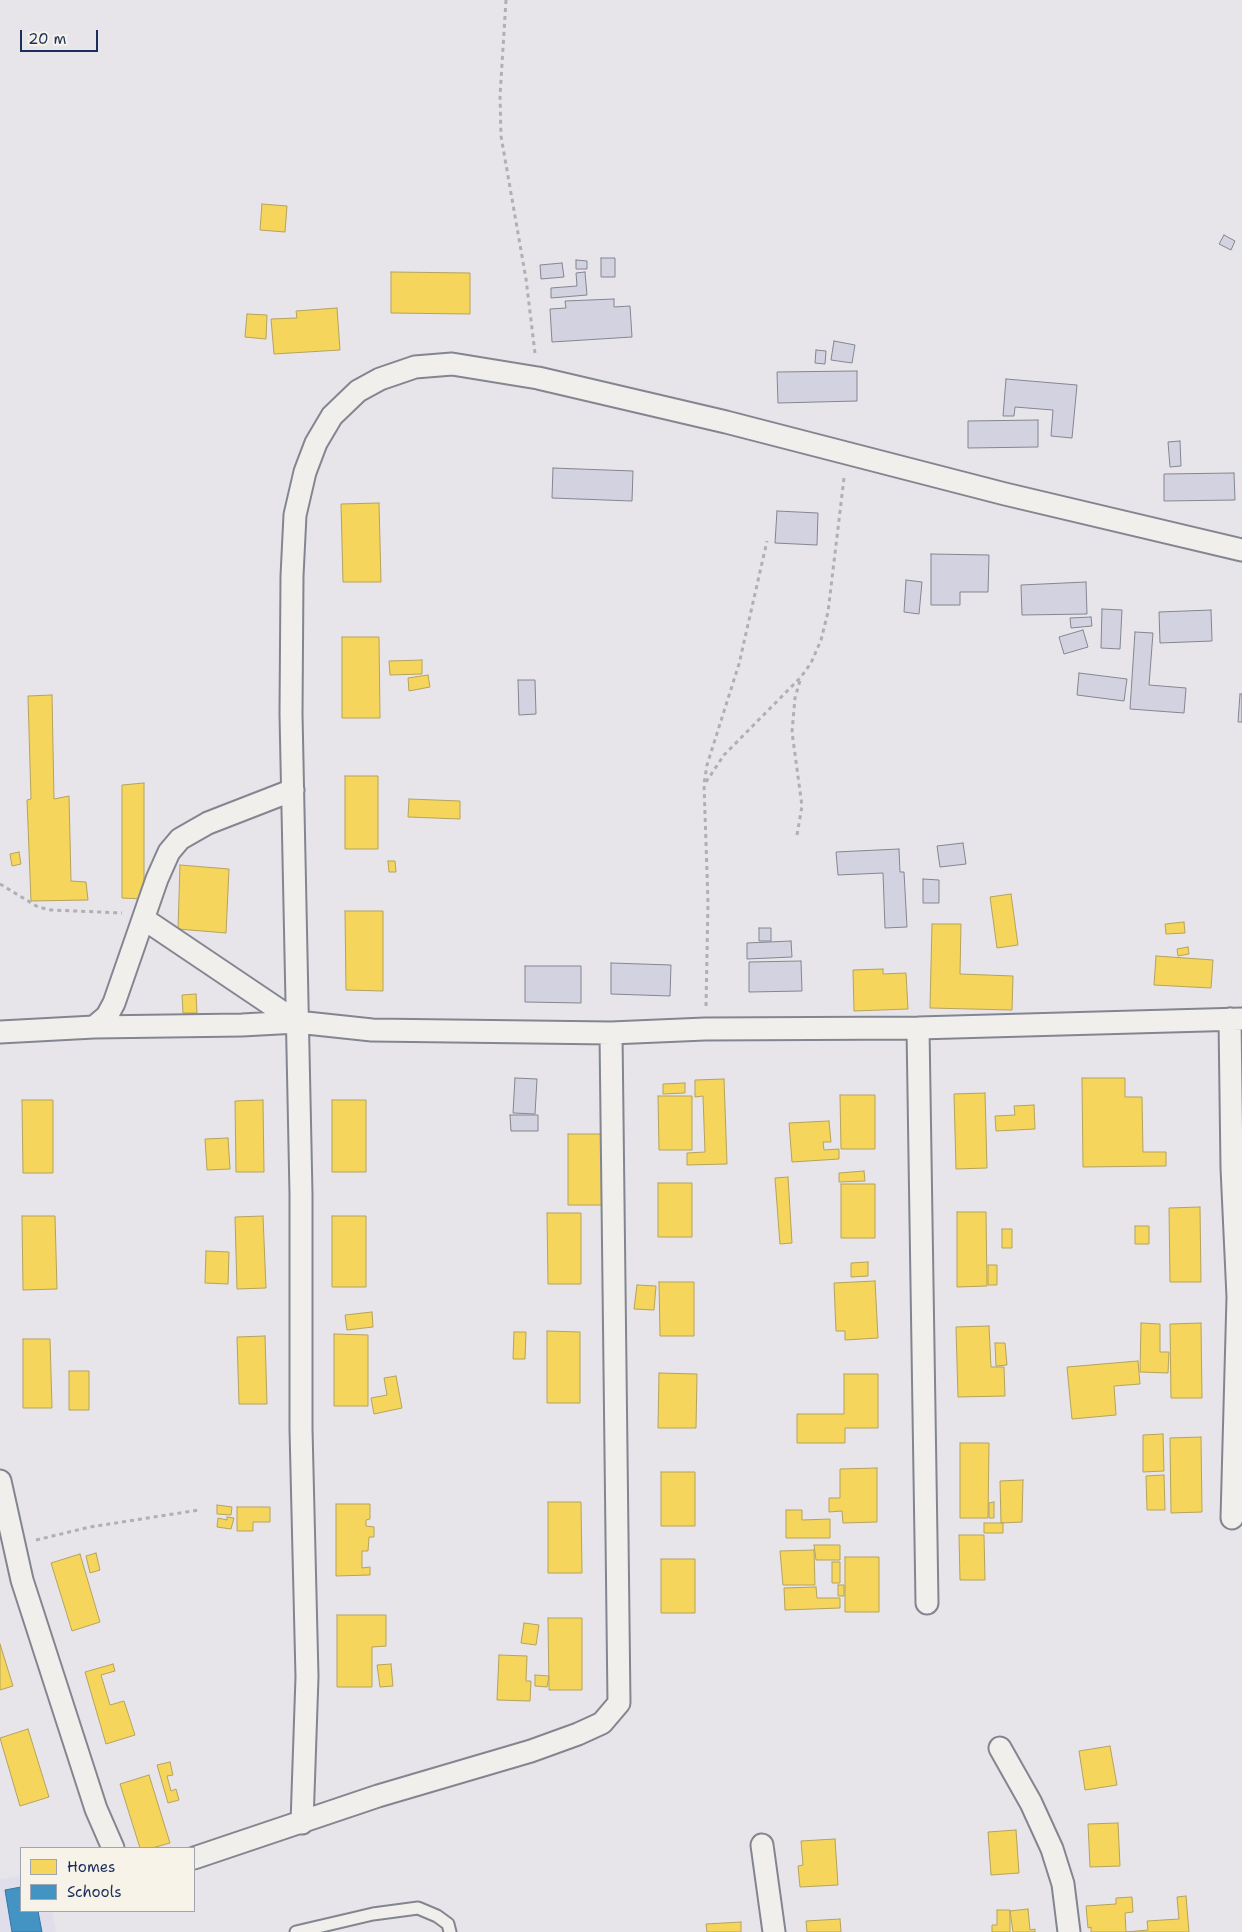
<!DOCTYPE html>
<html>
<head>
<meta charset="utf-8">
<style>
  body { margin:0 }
  #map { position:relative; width:1242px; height:1932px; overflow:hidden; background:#e7e5e9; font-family:"Shantell Sans",sans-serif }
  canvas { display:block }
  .legend { position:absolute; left:20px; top:1847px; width:175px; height:65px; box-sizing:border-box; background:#f7f3e8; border:1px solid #9fa5b1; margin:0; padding:6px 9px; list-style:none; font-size:15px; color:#1b2f5e }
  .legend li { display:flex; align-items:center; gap:10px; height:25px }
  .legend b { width:25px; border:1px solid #9fa5b1 }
  .scale { position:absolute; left:20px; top:30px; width:78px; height:22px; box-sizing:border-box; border:2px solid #1b2f5e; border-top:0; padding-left:6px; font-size:15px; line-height:18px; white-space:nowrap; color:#1b2f5e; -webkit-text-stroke:4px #f7f3e8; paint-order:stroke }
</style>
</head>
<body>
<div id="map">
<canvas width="1242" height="1932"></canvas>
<ul class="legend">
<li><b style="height:14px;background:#f6d55c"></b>Homes</li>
<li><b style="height:14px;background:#4393c3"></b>Schools</li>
</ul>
<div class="scale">20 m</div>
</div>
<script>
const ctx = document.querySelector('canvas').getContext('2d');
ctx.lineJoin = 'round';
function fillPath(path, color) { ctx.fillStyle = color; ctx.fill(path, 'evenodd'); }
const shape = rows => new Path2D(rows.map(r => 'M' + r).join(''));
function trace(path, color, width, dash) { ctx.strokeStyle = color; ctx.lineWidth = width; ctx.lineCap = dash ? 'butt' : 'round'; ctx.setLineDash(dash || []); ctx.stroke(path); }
fillPath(shape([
  [21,1876,21,1911,52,1911,56,1932,0,1932,0,1879]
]), '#e1deeb');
const homes = shape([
  [262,204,287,206,285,232,260,230,262,204],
  [391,272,470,273,470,314,391,313,391,272],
  [337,308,340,350,274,354,271,319,297,318,296,311,337,308],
  [247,314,267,315,266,339,245,337,247,314],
  [379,503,381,582,343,582,341,504,379,503],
  [342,637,379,637,380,718,342,718,342,637],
  [422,660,422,674,390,675,389,661,422,660],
  [428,675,430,687,409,691,408,678,428,675],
  [52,695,54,799,69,796,71,881,86,882,88,900,31,901,27,800,31,799,28,696,52,695],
  [345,776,378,776,378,849,345,849,345,776],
  [144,783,144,899,122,898,122,785,144,783],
  [409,799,460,801,460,819,408,817,409,799],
  [19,852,21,864,12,866,10,854,19,852],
  [388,861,395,861,396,872,389,872,388,861],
  [180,865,229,869,226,933,178,929,180,865],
  [1011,894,1018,945,997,948,990,897,1011,894],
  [345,911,383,911,383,991,346,990,345,911],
  [1184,922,1185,933,1166,934,1165,924,1184,922],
  [932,924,961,924,960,974,1013,976,1012,1010,930,1008,932,924],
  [1188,947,1189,954,1178,956,1177,949,1188,947],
  [1156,956,1213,960,1211,988,1154,985,1156,956],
  [883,969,883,974,906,973,908,1009,854,1011,853,970,883,969],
  [196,994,197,1013,183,1013,182,995,196,994],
  [1082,1078,1125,1078,1125,1097,1142,1097,1143,1152,1166,1152,1166,1166,1083,1167,1082,1078],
  [724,1079,727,1164,687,1165,687,1153,705,1152,703,1096,695,1097,695,1080,724,1079],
  [685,1083,685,1093,663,1094,663,1084,685,1083],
  [985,1093,987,1168,956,1169,954,1094,985,1093],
  [840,1095,875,1095,875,1149,841,1149,840,1095],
  [658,1096,692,1096,692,1150,659,1150,658,1096],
  [22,1100,53,1100,53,1173,23,1173,22,1100],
  [263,1100,264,1172,236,1172,235,1101,263,1100],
  [332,1100,366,1100,366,1172,332,1172,332,1100],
  [1034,1105,1035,1129,996,1131,995,1116,1015,1115,1014,1106,1034,1105],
  [829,1121,831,1142,823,1142,824,1150,839,1149,839,1159,792,1162,789,1123,829,1121],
  [568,1134,602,1134,602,1205,568,1205,568,1134],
  [228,1138,230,1169,207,1170,205,1139,228,1138],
  [864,1171,865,1181,839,1182,839,1173,864,1171],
  [788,1177,792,1243,780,1244,775,1178,788,1177],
  [658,1183,692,1183,692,1237,658,1237,658,1183],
  [841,1184,875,1184,875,1238,841,1238,841,1184],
  [1200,1207,1201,1282,1170,1282,1169,1208,1200,1207],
  [957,1212,986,1212,987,1286,957,1287,957,1212],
  [547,1213,581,1213,581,1284,548,1284,547,1213],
  [22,1216,55,1216,57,1289,23,1290,22,1216],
  [263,1216,266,1288,237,1289,235,1217,263,1216],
  [332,1216,366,1216,366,1287,332,1287,332,1216],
  [1135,1226,1149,1226,1149,1244,1135,1244,1135,1226],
  [1002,1229,1012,1229,1012,1248,1002,1248,1002,1229],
  [206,1251,229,1252,228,1284,205,1283,206,1251],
  [868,1262,868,1276,851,1277,851,1263,868,1262],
  [988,1265,997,1265,997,1285,988,1285,988,1265],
  [875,1281,878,1338,845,1340,845,1331,836,1331,834,1283,875,1281],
  [659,1282,694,1282,694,1336,660,1336,659,1282],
  [637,1285,656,1286,654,1310,634,1309,637,1285],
  [372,1312,373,1327,347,1330,345,1315,372,1312],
  [1141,1323,1160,1324,1160,1352,1169,1352,1168,1373,1140,1372,1141,1323],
  [1201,1323,1202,1398,1171,1398,1170,1324,1201,1323],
  [989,1326,991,1367,1004,1367,1005,1396,958,1397,956,1327,989,1326],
  [547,1331,580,1332,580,1403,547,1403,547,1331],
  [514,1332,526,1332,525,1359,513,1359,514,1332],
  [334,1334,368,1335,368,1406,334,1406,334,1334],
  [265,1336,267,1404,239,1404,237,1337,265,1336],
  [23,1339,50,1339,52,1408,23,1408,23,1339],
  [995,1343,1005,1343,1007,1365,996,1366,995,1343],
  [1138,1361,1140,1384,1114,1386,1116,1415,1072,1419,1067,1367,1138,1361],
  [69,1371,89,1371,89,1410,69,1410,69,1371],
  [659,1373,697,1374,696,1428,658,1428,659,1373],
  [844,1374,878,1374,878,1428,845,1428,845,1443,797,1443,797,1414,844,1414,844,1374],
  [396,1376,402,1408,374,1414,371,1398,387,1395,384,1378,396,1376],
  [1163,1434,1164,1471,1143,1472,1143,1435,1163,1434],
  [1201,1437,1202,1512,1171,1513,1170,1438,1201,1437],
  [960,1443,989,1443,988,1518,960,1518,960,1443],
  [877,1468,877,1522,843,1523,842,1511,829,1512,829,1498,840,1498,840,1469,877,1468],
  [661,1472,695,1472,695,1526,661,1526,661,1472],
  [1164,1475,1165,1510,1147,1510,1146,1476,1164,1475],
  [1023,1480,1022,1522,1001,1523,1000,1481,1023,1480],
  [548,1502,581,1502,582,1573,548,1573,548,1502],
  [994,1502,994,1518,989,1518,989,1503,994,1502],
  [336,1504,370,1504,370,1519,366,1520,366,1526,374,1527,374,1537,369,1537,368,1551,362,1551,362,1568,370,1567,370,1575,336,1576,336,1504],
  [217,1505,232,1507,231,1515,217,1514,217,1505],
  [237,1507,270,1507,270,1522,253,1522,253,1531,237,1531,237,1507],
  [786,1510,802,1510,802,1520,830,1519,830,1538,786,1538,786,1510],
  [227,1517,234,1518,231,1529,217,1527,218,1518,227,1520,227,1517],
  [984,1523,1003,1523,1003,1533,984,1533,984,1523],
  [959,1535,984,1535,985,1580,960,1580,959,1535],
  [814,1545,840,1545,840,1560,816,1560,814,1545],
  [814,1550,815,1585,783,1585,780,1551,814,1550],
  [96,1553,100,1570,90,1573,86,1556,96,1553],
  [80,1554,100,1622,72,1631,51,1563,80,1554],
  [845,1557,879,1557,879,1612,845,1612,845,1557],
  [661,1559,695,1559,695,1613,661,1613,661,1559],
  [832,1562,840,1562,840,1583,832,1583,832,1562],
  [838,1585,844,1585,844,1596,838,1596,838,1585],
  [816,1587,817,1598,840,1598,840,1608,785,1610,784,1588,816,1587],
  [337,1615,386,1615,386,1646,372,1647,372,1687,337,1687,337,1615],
  [548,1618,582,1618,582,1690,549,1690,548,1618],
  [524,1623,539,1625,536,1645,521,1643,524,1623],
  [0,1644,13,1686,0,1690,0,1644],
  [499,1655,527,1656,526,1681,531,1681,530,1701,497,1700,499,1655],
  [113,1664,115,1671,101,1675,110,1705,124,1701,135,1735,106,1744,85,1672,113,1664],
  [391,1664,393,1686,380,1687,377,1665,391,1664],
  [535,1675,549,1676,547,1687,535,1686,535,1675],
  [28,1729,49,1797,20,1806,0,1738,28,1729],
  [1110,1746,1117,1785,1085,1790,1079,1751,1110,1746],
  [170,1762,173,1775,167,1776,171,1791,176,1789,179,1800,168,1803,157,1765,170,1762],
  [149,1775,170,1843,152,1848,140,1848,120,1784,149,1775],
  [1118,1823,1120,1866,1090,1867,1088,1824,1118,1823],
  [1016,1830,1019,1873,991,1875,988,1832,1016,1830],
  [835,1839,838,1885,800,1887,798,1866,803,1865,801,1841,835,1839],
  [1186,1896,1189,1932,1091,1932,1091,1927,1088,1928,1086,1906,1116,1904,1116,1898,1132,1897,1133,1912,1125,1913,1126,1932,1148,1930,1147,1921,1179,1919,1177,1897,1186,1896],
  [1028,1909,1030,1930,1035,1929,1035,1932,1013,1932,1010,1911,1028,1909],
  [997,1910,1010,1910,1010,1932,992,1932,992,1925,997,1925,997,1910],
  [840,1919,841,1932,807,1932,806,1921,840,1919],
  [741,1922,741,1932,707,1932,706,1924,741,1922]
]);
fillPath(homes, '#f6d55c');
trace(homes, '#b4a35d', 1);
const schools = shape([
  [21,1887,21,1911,38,1911,42,1932,12,1932,5,1890,21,1887]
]);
fillPath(schools, '#4393c3');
trace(schools, '#3775a5', 1);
const building = shape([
  [1224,235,1235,241,1231,250,1219,244,1224,235],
  [601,258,615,258,615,277,601,277,601,258],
  [576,260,587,261,587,269,576,269,576,260],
  [562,263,564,277,541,279,540,265,562,263],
  [585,272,587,295,551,298,551,288,577,286,576,273,585,272],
  [614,299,614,307,630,306,632,337,552,342,550,309,566,308,565,301,614,299],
  [834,341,855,345,852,363,831,360,834,341],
  [816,350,826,351,825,364,815,363,816,350],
  [857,371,857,401,778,403,777,372,857,371],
  [1006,379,1077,385,1072,438,1051,436,1053,410,1015,407,1014,416,1003,416,1006,379],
  [1038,420,1038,447,968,448,968,421,1038,420],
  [1180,441,1181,466,1170,467,1168,442,1180,441],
  [553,468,633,471,632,501,552,498,553,468],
  [1234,473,1235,500,1164,501,1164,474,1234,473],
  [777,511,818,513,817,545,775,543,777,511],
  [931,554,989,555,988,592,960,592,960,605,931,605,931,554],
  [906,580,922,582,919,614,904,612,906,580],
  [1086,582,1087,614,1022,615,1021,585,1086,582],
  [1102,609,1122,610,1120,649,1101,648,1102,609],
  [1211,610,1212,641,1160,643,1159,612,1211,610],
  [1091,617,1092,626,1071,628,1070,618,1091,617],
  [1083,630,1088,647,1064,654,1059,637,1083,630],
  [1135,632,1153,633,1149,685,1186,688,1184,713,1130,709,1135,632],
  [1079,673,1127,679,1124,701,1077,695,1079,673],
  [518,680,535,680,536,714,519,715,518,680],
  [1240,694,1242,694,1242,722,1238,722,1240,694],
  [963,843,966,864,940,867,937,846,963,843],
  [899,849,900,872,904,872,907,927,885,928,883,873,838,875,836,852,899,849],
  [923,879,939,880,939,903,923,903,923,879],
  [759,928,771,928,771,941,759,941,759,928],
  [791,941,792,957,747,959,747,943,791,941],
  [801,961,802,991,749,992,749,962,801,961],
  [611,963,671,965,670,996,611,994,611,963],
  [525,966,581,966,581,1003,525,1002,525,966],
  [515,1078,537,1079,535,1114,513,1113,515,1078],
  [510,1115,538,1115,538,1131,511,1131,510,1115]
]);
fillPath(building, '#d2d2e0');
trace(building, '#838690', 1);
const service = shape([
  [296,1932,373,1914,418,1908,437,1916,448,1924,450,1932]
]);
const minor = shape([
  [144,919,297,1022],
  [1230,1019,1232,1168,1238,1297,1232,1518],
  [94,1027,107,1016,114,1003,157,879,169,852,180,839,208,823,293,790],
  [918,1028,927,1603],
  [0,1032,94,1027,242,1025,297,1022,372,1030,611,1033,705,1029,918,1028,1242,1019],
  [0,1481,22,1580,96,1809,113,1848],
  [1000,1748,1031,1803,1052,1849,1063,1884,1069,1932],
  [302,1823,307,1677,301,1429,301,1194,291,714,292,576,295,515,305,472,316,443,332,416,358,391,380,379,415,367,452,364,538,378,726,422,1005,494,1242,550],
  [762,1845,774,1932],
  [194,1858,378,1796,531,1751,578,1734,602,1723,619,1703,611,1033]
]);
trace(service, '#838690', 15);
trace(minor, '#838690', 25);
trace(shape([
  [506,0,500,96,501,136,526,279,535,353],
  [706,782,724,755,801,677,811,663,821,640,828,612,844,478],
  [797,835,802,806,792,732,795,698,801,677],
  [0,884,38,907,51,910,122,913],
  [706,1006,708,902,704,784,707,765,739,664,767,541],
  [36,1540,90,1527,199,1510]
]), '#afb0b4', 3, [4, 4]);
trace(service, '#f0efec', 11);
trace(minor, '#f0efec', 21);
</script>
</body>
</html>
